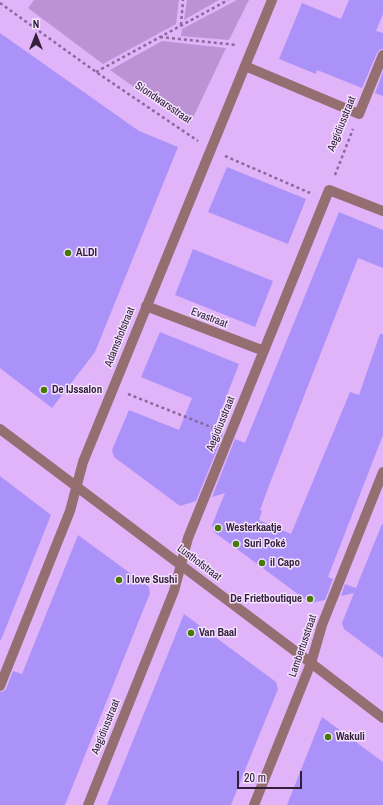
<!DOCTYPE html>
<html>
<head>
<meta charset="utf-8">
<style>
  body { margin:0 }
  #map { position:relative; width:383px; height:805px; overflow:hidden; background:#e1b4fa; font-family:"Archivo Narrow",sans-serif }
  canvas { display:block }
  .north { position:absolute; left:16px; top:16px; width:40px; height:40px; -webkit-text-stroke:3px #f3e1fe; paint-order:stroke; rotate:0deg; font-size:11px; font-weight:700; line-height:16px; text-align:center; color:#32203b }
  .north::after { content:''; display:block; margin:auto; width:14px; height:18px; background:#32203b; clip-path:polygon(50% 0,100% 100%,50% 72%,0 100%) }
  .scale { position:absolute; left:237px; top:771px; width:65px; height:18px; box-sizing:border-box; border:2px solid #32203b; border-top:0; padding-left:5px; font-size:12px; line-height:14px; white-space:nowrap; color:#32203b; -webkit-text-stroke:3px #f3e1fe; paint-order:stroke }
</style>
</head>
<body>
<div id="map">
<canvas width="383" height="805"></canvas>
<div class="north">N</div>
<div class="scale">20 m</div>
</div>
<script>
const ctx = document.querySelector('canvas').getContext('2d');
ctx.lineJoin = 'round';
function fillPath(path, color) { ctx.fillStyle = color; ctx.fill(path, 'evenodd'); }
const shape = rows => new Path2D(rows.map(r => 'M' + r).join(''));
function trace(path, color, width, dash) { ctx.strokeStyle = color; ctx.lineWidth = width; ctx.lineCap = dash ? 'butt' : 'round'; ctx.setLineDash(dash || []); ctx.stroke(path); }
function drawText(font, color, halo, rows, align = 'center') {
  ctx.font = font + ' "Archivo Narrow",sans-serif'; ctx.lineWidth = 3; ctx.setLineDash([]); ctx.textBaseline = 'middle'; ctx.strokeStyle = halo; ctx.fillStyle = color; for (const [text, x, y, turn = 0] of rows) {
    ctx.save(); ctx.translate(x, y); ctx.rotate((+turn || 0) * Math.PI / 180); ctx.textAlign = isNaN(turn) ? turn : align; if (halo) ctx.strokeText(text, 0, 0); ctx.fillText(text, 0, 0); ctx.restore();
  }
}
fillPath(shape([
  [34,0,179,0,176,24,103,64,28,8],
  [187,0,219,0,184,20],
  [237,0,249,0,229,40,181,36,182,29],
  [162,41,226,48,189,126,110,70]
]), '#bd92d5');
fillPath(shape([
  [349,0,383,0,383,14,376,31,383,33,383,49,379,50,377,53,362,88,317,70,316,74,279,59,302,3,341,19],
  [0,33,139,131,178,147,95,352,52,408,0,368],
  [383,72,383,96,375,93],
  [227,167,306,199,288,244,208,212],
  [339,212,383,230,383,268,358,258,270,483,260,510,262,511,259,520,291,534,350,392,359,395,380,334,383,334,383,435,328,577,333,579,325,600,310,603,214,532,212,525,225,493,212,497,235,439,245,443],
  [193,249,273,281,255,327,175,295],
  [160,332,239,364,213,431,223,435,196,501,180,506,114,457,112,450,129,410,179,430,192,398,141,377],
  [0,476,51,515,1,640,0,640],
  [382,524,383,524,383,658,344,629,342,623,354,593,341,596,345,584,356,588],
  [78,535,149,587,150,593,65,805,0,805,0,692,4,691,6,689,13,671,22,674],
  [184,614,276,682,278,689,243,775,231,805,107,805],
  [322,717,383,762,383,805,287,805]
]), '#aa92f9');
trace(shape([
  [0,3,96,72,198,141],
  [181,25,183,0],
  [160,37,237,45],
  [96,72,228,0],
  [225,156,310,193],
  [335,175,353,129],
  [128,394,216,429]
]), '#89699a', 2.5, [3, 3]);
trace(shape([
  [245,66,359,114,383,55],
  [146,306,264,351],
  [0,429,311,663,383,718],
  [0,686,70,511,83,462,272,0],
  [88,805,174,591,188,538,329,190,383,211],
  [254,805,311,663,322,625,383,472]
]), '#946e71', 10);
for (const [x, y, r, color] of [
  [68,253,4,"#457805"],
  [44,390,4,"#457805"],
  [218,528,4,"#457805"],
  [236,544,4,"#457805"],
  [262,563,4,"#457805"],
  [119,580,4,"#457805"],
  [310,599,4,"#457805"],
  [191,633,4,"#457805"],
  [328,737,4,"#457805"]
]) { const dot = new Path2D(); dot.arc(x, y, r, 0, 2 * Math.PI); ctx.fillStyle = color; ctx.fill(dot); trace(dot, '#f3e1fe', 1.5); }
drawText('11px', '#32203b', '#f3e1fe', [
  ["Siondwarsstraat",163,103,34],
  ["Aegidiusstraat",342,124,-68],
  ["Evastraat",209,318,21],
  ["Adamshofstraat",120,337,-68],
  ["Aegidiusstraat",221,424,-68],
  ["Lusthofstraat",199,563,37],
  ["Lambertusstraat",303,646,-71],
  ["Aegidiusstraat",106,727,-68]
]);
drawText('bold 11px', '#32203b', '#f3e1fe', [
  ["ALDI",76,253],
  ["De IJssalon",52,390],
  ["Westerkaatje",226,528],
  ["Suri Poké",244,544],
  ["il Capo",270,563],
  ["I love Sushi",127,580],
  ["De Frietboutique",302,599,"right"],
  ["Van Baal",199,633],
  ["Wakuli",336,737]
], 'left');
</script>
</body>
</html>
